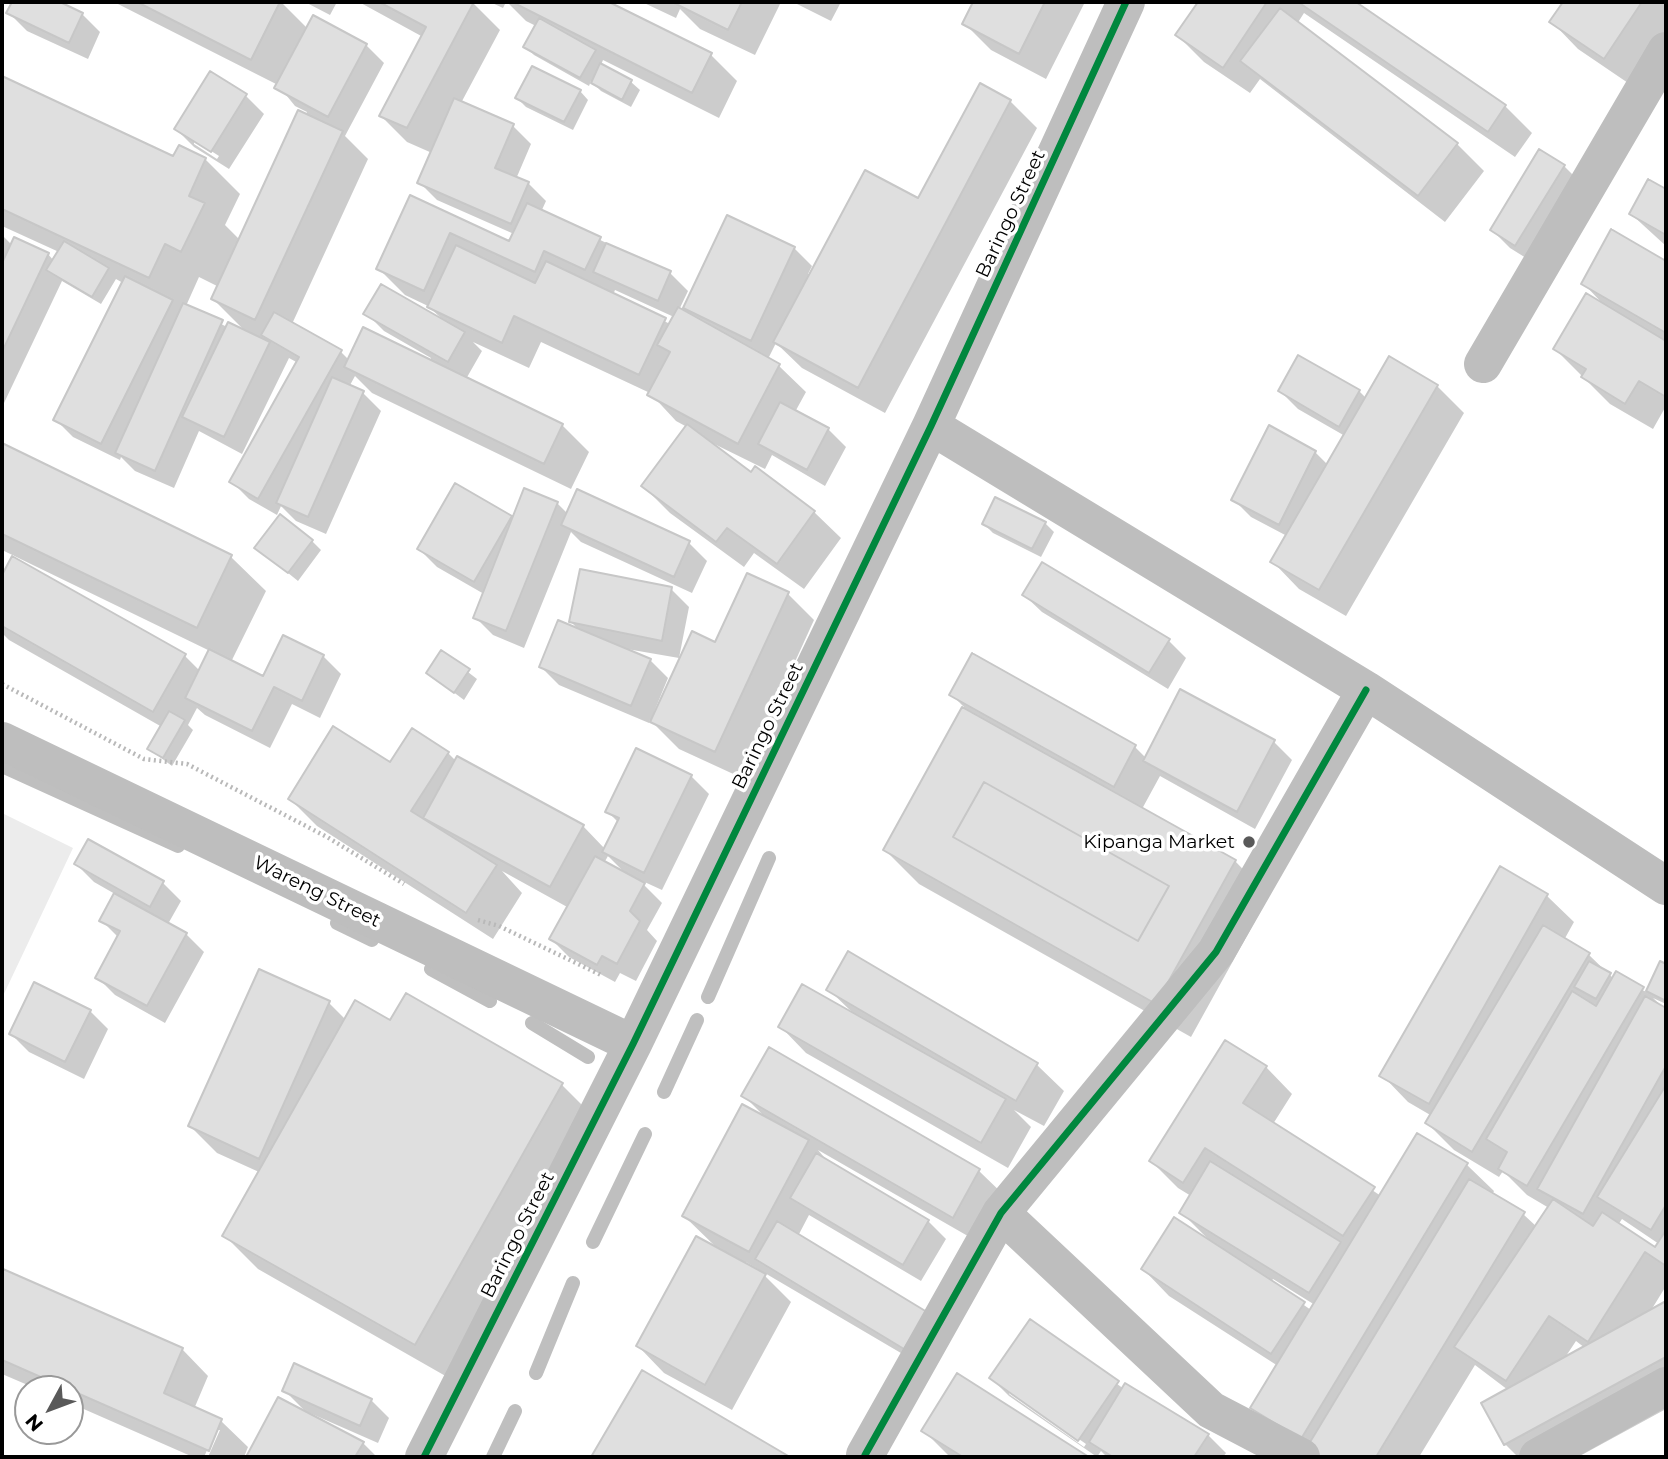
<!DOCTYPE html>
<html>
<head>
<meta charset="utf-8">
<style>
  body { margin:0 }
  #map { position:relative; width:1668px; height:1459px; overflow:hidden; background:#fff; font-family:Montserrat,sans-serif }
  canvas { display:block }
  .frame { position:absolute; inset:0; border:4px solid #000; pointer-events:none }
  .north { position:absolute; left:14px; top:1375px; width:70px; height:70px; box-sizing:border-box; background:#fff; border:2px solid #999; border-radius:50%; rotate:229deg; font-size:19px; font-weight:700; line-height:28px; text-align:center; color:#000 }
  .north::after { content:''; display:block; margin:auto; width:24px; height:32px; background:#595959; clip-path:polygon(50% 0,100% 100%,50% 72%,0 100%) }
</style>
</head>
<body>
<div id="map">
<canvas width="1668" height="1459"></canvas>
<div class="frame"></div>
<div class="north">N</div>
</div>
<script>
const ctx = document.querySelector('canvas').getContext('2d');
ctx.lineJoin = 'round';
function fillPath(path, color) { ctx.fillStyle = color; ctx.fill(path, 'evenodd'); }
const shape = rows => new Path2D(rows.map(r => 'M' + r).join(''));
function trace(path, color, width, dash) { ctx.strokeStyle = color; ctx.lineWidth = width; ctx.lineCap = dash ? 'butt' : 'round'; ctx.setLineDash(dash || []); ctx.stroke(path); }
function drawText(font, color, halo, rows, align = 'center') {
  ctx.font = font + ' Montserrat,sans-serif'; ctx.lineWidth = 7; ctx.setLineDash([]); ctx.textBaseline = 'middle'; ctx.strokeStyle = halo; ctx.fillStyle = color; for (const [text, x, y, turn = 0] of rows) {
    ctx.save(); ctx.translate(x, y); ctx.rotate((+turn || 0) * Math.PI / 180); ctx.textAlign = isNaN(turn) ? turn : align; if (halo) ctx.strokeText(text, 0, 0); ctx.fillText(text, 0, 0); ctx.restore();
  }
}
fillPath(shape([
  [2,813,73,848,2,998]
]), '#ececec');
fillPath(shape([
  [14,2,56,2,82,14,100,32,88,59,27,31,9,13],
  [114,2,281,2,308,29,366,45,384,63,345,136,368,159,292,324,341,352,349,360,430,361,431,358,384,331,366,313,441,318,428,306,405,295,378,268,410,198,510,244,514,234,437,200,419,182,432,153,407,142,381,116,423,37,359,2,473,3,500,30,461,103,513,126,531,144,516,179,528,183,546,201,541,212,670,273,688,291,679,310,695,318,685,308,794,248,812,266,808,274,811,276,919,201,1010,101,1037,128,885,413,802,368,776,343,768,359,779,366,806,392,795,412,828,429,846,447,825,486,772,455,765,469,702,438,752,474,814,512,841,538,804,589,754,553,744,567,670,513,643,486,687,427,676,421,650,393,541,342,529,368,473,342,482,351,466,379,562,425,589,452,571,489,372,393,355,376,349,387,363,393,381,411,326,534,296,521,281,506,277,515,249,499,231,481,298,363,289,358,242,454,199,431,174,488,135,471,121,457,120,460,73,437,55,419,123,283,116,279,101,304,62,281,4,403,2,402,2,235,12,245,48,254,54,261,59,252,2,226,2,77,174,159,179,147,205,159,240,194,225,225,240,240,307,112,295,106,278,85],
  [199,277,219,287,213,299,245,331,227,327,186,306],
  [615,290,674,317,670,324,613,295],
  [305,2,337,2,330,15],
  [490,2,506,2,503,8],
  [507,2,606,2,711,55,737,81,719,118,603,60,601,65,631,82,640,90,631,107,601,91,591,81,589,86,534,55,525,46,536,26,526,21],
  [642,2,781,2,755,55,700,29,680,9,676,18],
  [793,2,841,2,831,21],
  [975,2,1085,2,1046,79,991,50,964,23],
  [1200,2,1352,2,1505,106,1532,133,1515,157,1304,13,1297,24,1457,144,1484,171,1445,222,1260,79,1250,93,1204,62,1177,35],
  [1565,2,1666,2,1666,32,1631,85,1578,49,1552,22],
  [580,91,588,100,573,130,526,107,517,98],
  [246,96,264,114,229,169,194,147,176,129],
  [194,140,219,156,217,159,194,144],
  [1564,166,1582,184,1534,263,1510,248,1492,230],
  [1648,182,1666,191,1666,246,1631,214],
  [1612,232,1666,263,1666,406,1653,429,1610,404,1555,349,1603,304,1583,283],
  [1390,358,1437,386,1464,413,1346,616,1299,589,1273,562,1287,536,1251,517,1233,499,1315,452,1328,465,1345,436,1298,409,1280,391,1359,391,1367,399],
  [2,445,231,557,266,591,231,662,264,678,323,656,341,674,320,718,292,704,270,748,205,715,197,708,188,725,193,730,172,766,149,749,162,727,9,640,2,633,2,573,185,656,200,671,210,651,2,550],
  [557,503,568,514,689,543,707,561,692,593,581,542,571,532,524,648,493,635,475,617,484,594,437,567,419,549],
  [1045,523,1054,532,1041,557,993,533,984,524],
  [312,541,321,550,298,581,257,548],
  [671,589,689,607,679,658,621,648,650,660,668,678,654,712,657,713,716,645,788,594,814,620,742,778,679,749,650,720,649,723,559,685,541,667,580,631,571,622],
  [1024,595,1168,640,1186,658,1168,689,1042,612],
  [442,652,477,679,464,700,428,673],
  [973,655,1135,747,1146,758,1181,691,1274,742,1292,760,1255,829,1160,776,1142,809,1235,861,1269,896,1191,1037,919,884,885,850,964,707,951,694],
  [448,753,456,761,583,826,605,849,618,822,607,811,691,776,709,794,662,890,638,879,662,903,647,930,657,941,636,981,620,973,615,982,569,957,551,939,569,908,502,871,522,893,493,939,317,826,290,799,391,765],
  [608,856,625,873,604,863],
  [76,864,163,883,181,901,168,924,186,934,204,952,165,1023,115,995,97,977,119,938,101,920,115,894,94,882],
  [1500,869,1547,896,1574,922,1564,940,1589,955,1614,979,1647,992,1661,964,1666,966,1666,1004,1653,998,1666,1010,1666,1286,1650,1312,1666,1303,1666,1409,1578,1457,1518,1457,1505,1444,1508,1390,1475,1365,1419,1457,1312,1457,1279,1434,1252,1407,1278,1366,1169,1296,1143,1269,1208,1239,1181,1212,1191,1196,1178,1188,1151,1161,1266,1067,1292,1094,1273,1124,1381,1196,1418,1135,1467,1165,1494,1191,1492,1195,1523,1214,1537,1227,1549,1208,1527,1195,1503,1171,1499,1177,1454,1150,1427,1123,1432,1116,1408,1102,1382,1075],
  [1622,1219,1659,1244,1655,1250,1618,1225],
  [1273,1279,1315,1305,1311,1310,1271,1282],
  [1576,1341,1585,1348,1564,1359],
  [848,954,1037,1065,1064,1091,1044,1126,1014,1110,1031,1127,1008,1168,806,1053,780,1026,853,1013,828,989],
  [329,1003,346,1020,391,1023,562,1085,596,1119,449,1378,258,1269,224,1235,259,1172,217,1153,190,1126],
  [90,1011,108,1029,84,1079,29,1052,11,1034],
  [770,1049,979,1171,1006,1197,980,1243,818,1150,829,1163,928,1221,946,1239,921,1281,809,1215,798,1236,923,1366,746,1262,745,1265,765,1276,791,1302,732,1410,664,1373,638,1346,716,1247,684,1216,765,1117,743,1095],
  [4,1271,182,1349,208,1376,194,1409,221,1421,248,1447,244,1457,208,1457,220,1430,216,1430,204,1457,193,1457,70,1403,70,1389,37,1389,2,1374],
  [1030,1321,1124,1389,1208,1435,1226,1453,1223,1457,1107,1457,1101,1451,1097,1457,1009,1396,991,1378],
  [1009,1390,1086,1444,1084,1447,1009,1394],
  [642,1373,787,1457,593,1457],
  [958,1376,1086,1457,950,1457,923,1430],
  [284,1390,371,1400,389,1418,378,1443,305,1411],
  [279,1399,363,1443,377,1457,248,1457]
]), '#0003');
trace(shape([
  [2,766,178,846],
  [337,923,372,940],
  [431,969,490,1001],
  [708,997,769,858],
  [532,1023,588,1057],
  [664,1092,697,1020],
  [593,1242,645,1134],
  [536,1373,573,1283],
  [493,1457,515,1411]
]), '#bfbfbf', 14);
const building = shape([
  [12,2,60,2,83,13,69,43,6,13,12,2],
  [137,2,280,2,251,60,137,2],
  [379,2,474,2,407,128,379,116,426,27,379,2],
  [512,2,609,2,712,53,692,93,512,2],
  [672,2,742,2,728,30,672,2],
  [973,2,1045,2,1019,54,962,24,973,2],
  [1198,2,1267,2,1223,68,1175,35,1198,2],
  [1298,2,1356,2,1506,105,1488,132,1298,2],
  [1563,2,1642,2,1604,59,1549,22,1563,2],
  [1280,8,1458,143,1418,196,1240,61,1280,8],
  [313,15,367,44,328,117,274,88,313,15],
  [539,18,596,50,580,78,523,47,539,18],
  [600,63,632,80,622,100,591,83,600,63],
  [532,66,581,90,564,122,515,98,532,66],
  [210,71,247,94,211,152,174,129,210,71],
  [2,76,173,156,179,145,206,158,189,196,205,203,181,252,165,244,149,278,2,209,2,76],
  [980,83,1011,100,858,388,773,342,865,170,918,198,980,83],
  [454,98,514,124,495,168,529,182,511,224,417,183,454,98],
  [298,110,343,131,255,320,211,299,298,110],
  [1539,149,1565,165,1515,246,1490,230,1539,149],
  [1648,179,1666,189,1666,235,1629,214,1648,179],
  [410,195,509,241,527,203,601,237,585,270,544,251,535,272,450,233,424,291,376,269,410,195],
  [727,215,795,247,751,341,683,308,727,215],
  [1611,229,1666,261,1666,333,1581,284,1611,229],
  [14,237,49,253,2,352,2,263,14,237],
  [64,241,109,268,92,297,46,270,64,241],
  [606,243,671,271,658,301,593,272,606,243],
  [456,245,535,283,546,261,666,318,639,375,514,316,502,343,427,307,456,245],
  [125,276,173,300,101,444,53,420,125,276],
  [381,284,465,332,448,362,363,314,381,284],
  [1586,293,1666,341,1666,397,1639,381,1625,404,1581,377,1586,369,1553,349,1586,293],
  [183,303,223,320,155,471,115,453,183,303],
  [678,307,780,364,738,444,647,395,670,352,657,345,678,307],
  [274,312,342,350,258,499,229,482,299,357,261,335,274,312],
  [228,322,270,342,224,437,182,417,228,322],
  [363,327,563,424,544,464,344,367,363,327],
  [1298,355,1360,390,1339,427,1278,391,1298,355],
  [1389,356,1438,385,1319,590,1270,562,1389,356],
  [332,377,364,391,308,517,276,503,332,377],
  [780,402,829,428,807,470,758,444,780,402],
  [687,424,751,472,755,466,815,511,777,564,727,528,716,542,641,486,687,424],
  [1269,425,1316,451,1279,525,1231,500,1269,425],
  [2,443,232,555,197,628,2,534,2,443],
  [455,483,512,516,474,582,417,549,455,483],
  [524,488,558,502,506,631,473,618,524,488],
  [577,489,690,541,674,577,561,525,577,489],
  [995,497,1046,522,1032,549,982,524,995,497],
  [280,514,313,540,288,573,254,548,280,514],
  [12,556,186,654,153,712,2,626,2,575,12,556],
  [1042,562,1170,639,1149,673,1022,595,1042,562],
  [580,569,672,587,662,641,569,622,580,569],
  [747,573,789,592,715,752,650,722,692,631,715,642,747,573],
  [558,620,651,659,631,706,539,667,558,620],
  [283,635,324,655,302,701,274,687,252,731,185,698,209,649,263,676,283,635],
  [441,650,470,669,454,693,426,673,441,650],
  [972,653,1136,745,1114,787,949,695,972,653],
  [1180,689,1275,740,1237,812,1143,761,1180,689],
  [962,707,1236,860,1156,1004,883,850,962,707],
  [984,782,1169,886,1138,941,953,837,984,782],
  [169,711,185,720,163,758,147,749,169,711],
  [333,726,390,762,412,728,449,752,411,811,497,865,466,913,288,799,333,726],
  [636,748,692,775,644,873,602,852,619,818,605,812,636,748],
  [457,756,584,825,550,887,423,818,457,756],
  [984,782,1169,886,1138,941,953,837,984,782],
  [88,839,164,881,150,907,74,864,88,839],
  [595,856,645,883,630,911,640,921,617,964,602,956,597,965,549,939,595,856],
  [1500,866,1548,894,1429,1104,1379,1076,1500,866],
  [114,893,187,933,147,1006,95,978,120,931,99,921,114,893],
  [1543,925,1590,953,1472,1152,1425,1123,1543,925],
  [848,951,1038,1063,1016,1101,826,990,848,951],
  [1589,961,1611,973,1596,999,1574,987,1589,961],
  [1660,961,1666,964,1666,1001,1646,991,1660,961],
  [259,969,330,1001,259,1159,188,1126,259,969],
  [1616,971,1644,987,1527,1186,1498,1169,1507,1152,1486,1139,1572,991,1596,1006,1616,971],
  [34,982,91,1010,65,1062,9,1034,34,982],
  [802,984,1006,1099,981,1143,778,1027,802,984],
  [406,993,563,1083,415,1345,222,1236,355,1000,390,1020,406,993],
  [1645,996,1666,1008,1666,1066,1583,1214,1537,1189,1645,996],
  [1225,1040,1267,1066,1243,1103,1375,1187,1343,1236,1205,1148,1183,1183,1149,1161,1225,1040],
  [769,1047,980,1169,953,1218,741,1096,769,1047],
  [1666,1085,1666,1205,1651,1230,1597,1197,1666,1085],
  [742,1104,809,1140,749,1252,682,1216,742,1104],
  [1417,1133,1468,1163,1301,1439,1250,1408,1417,1133],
  [816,1153,929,1220,903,1265,790,1198,816,1153],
  [1210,1161,1341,1242,1309,1293,1179,1213,1210,1161],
  [1469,1179,1525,1212,1376,1457,1313,1457,1304,1452,1469,1179],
  [1553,1199,1593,1226,1602,1212,1655,1247,1666,1230,1666,1266,1645,1252,1588,1342,1549,1316,1506,1381,1454,1347,1553,1199],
  [1174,1217,1305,1302,1271,1354,1141,1269,1174,1217],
  [777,1221,927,1312,904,1349,755,1259,777,1221],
  [696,1236,766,1274,705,1385,636,1346,696,1236],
  [3,1269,183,1348,164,1393,222,1419,209,1451,2,1360,3,1269],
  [1666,1301,1666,1357,1504,1445,1481,1403,1666,1301],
  [1030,1319,1119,1381,1078,1441,989,1378,1030,1319],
  [294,1363,372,1399,360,1426,282,1391,294,1363],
  [642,1370,790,1457,591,1457,642,1370],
  [957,1373,1089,1457,963,1457,921,1431,957,1373],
  [1125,1383,1209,1434,1194,1457,1113,1457,1089,1442,1125,1383],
  [278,1397,364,1442,355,1457,246,1457,278,1397]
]);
fillPath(building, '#dfdfdf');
trace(building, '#c7c7c7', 2);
trace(shape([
  [2,684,144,759,187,764,327,837,404,884],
  [478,920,499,926,601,975]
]), '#b9b9b9', 4.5, [2, 3.5]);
trace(shape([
  [1483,364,1666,51],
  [931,426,1366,690,1666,886],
  [2,741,633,1044],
  [1001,1213,1211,1410,1301,1457],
  [865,1455,1001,1213,1216,952,1366,690],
  [424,1457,633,1044,931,426,1126,2],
  [1538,1457,1666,1386]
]), '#bebebe', 38);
trace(shape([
  [865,1455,1001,1213,1216,952,1366,690],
  [424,1457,633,1044,931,426,1126,2]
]), '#00873e', 7);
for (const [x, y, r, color] of [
  [1249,842,7,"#595959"]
]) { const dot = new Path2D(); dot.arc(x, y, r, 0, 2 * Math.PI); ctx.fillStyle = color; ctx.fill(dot); trace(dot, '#fff', 2.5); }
drawText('19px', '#000', '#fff', [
  ["Baringo Street",1011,214,-65],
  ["Baringo Street",768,726,-64],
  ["Wareng Street",317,892,26],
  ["Baringo Street",518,1235,-63]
]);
drawText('19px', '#000', '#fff', [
  ["Kipanga Market",1235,842]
], 'right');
</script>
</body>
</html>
